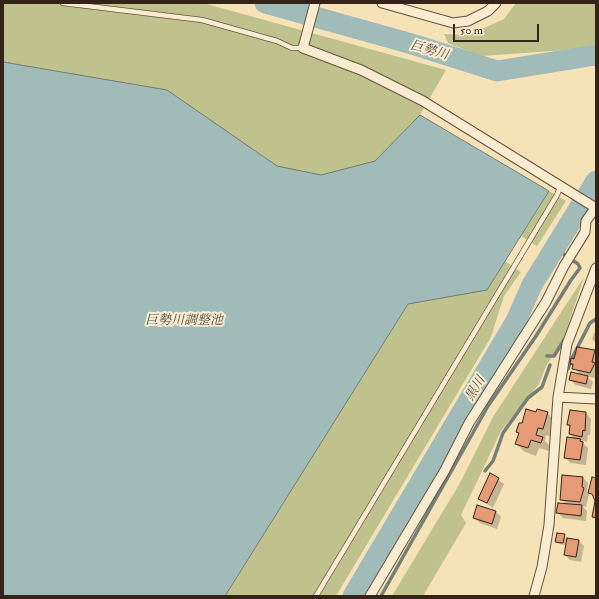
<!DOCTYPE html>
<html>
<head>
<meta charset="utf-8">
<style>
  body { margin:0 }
  #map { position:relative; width:599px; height:599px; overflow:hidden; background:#f6e2b7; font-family:"IM FELL Double Pica",serif }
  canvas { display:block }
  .frame { position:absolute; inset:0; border:4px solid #35231a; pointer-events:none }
  .scale { position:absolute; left:453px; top:24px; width:86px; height:18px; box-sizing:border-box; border:2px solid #35231a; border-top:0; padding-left:5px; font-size:12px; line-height:14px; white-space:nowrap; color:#35231a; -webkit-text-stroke:3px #f9ecd0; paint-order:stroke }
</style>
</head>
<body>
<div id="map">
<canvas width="599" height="599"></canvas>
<div class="frame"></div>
<div class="scale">50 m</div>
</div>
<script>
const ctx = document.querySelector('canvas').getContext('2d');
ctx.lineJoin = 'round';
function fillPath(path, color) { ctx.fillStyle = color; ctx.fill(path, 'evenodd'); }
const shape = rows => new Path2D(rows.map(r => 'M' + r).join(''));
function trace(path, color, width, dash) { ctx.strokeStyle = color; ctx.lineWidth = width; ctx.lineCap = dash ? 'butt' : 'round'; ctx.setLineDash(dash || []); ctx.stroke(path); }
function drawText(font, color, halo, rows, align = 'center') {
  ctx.font = font + ' "IM FELL Double Pica","Noto Serif JP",serif'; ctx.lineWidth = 4; ctx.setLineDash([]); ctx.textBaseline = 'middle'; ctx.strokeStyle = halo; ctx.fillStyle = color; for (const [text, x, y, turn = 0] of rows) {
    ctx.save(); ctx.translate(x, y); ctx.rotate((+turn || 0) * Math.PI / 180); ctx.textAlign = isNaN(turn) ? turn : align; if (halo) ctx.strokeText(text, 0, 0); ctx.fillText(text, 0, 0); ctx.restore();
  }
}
fillPath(shape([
  [3,3,203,3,446,70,420,115,539,186,487,290,505,261,521,272,504,296,491,337,336,596,108,596,3,74],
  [516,3,596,3,596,48,481,56,448,43,444,34,469,35,504,19],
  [549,191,566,201,537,246,521,236],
  [584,277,563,340,546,366,539,384,501,431,461,515,466,523,423,596,392,596,460,483,493,417]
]), '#bfc28d');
const water = shape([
  [3,62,167,90,277,166,321,175,375,161,420,115,549,191,487,290,408,304,225,596,3,596,3,62]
]);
fillPath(water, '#a1bbb9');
trace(water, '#767e79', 1);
fillPath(shape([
  [594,333,596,333,596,343,592,339],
  [595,351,595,378,586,376,593,382,591,389,576,385,570,380,580,375,571,364],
  [547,413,556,422,551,437,546,435,545,441,550,446,549,451,539,448,536,456,525,452,516,444,520,434,517,431,522,424,537,414],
  [586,413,591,419,590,435,588,435,587,442,580,440,588,448,586,465,570,463,565,457,575,439,570,434,571,427,568,425],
  [491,475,504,484,493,508,479,499],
  [583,478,588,483,587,492,589,494,586,507,582,506,587,511,586,521,563,518,558,513,566,504,561,499],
  [496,512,501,517,497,529,480,523,474,518],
  [564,535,566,539,579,541,584,546,581,562,570,560,565,555,566,545,559,544,556,541]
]), '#0003');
trace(shape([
  [547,356,554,356,564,340],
  [568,369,571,360,590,323,596,319],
  [485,471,493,461,503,433,528,398,542,387,550,365],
  [381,596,488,406,536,336,571,280,580,268,578,264,555,248]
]), '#767e79', 3.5);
trace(shape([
  [265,3,412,44,497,71,596,55],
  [353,596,516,321,532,285,596,181]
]), '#a1bbb9', 21);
const building = shape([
  [577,347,595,350,592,362,595,363,590,373,572,369,573,364,570,364,571,358,574,359,577,347],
  [571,372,588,376,586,384,569,380,571,372],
  [526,409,536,412,537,409,548,412,543,429,538,428,536,435,543,437,541,443,531,440,528,448,515,444,519,433,516,432,519,423,522,423,526,409],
  [570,410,586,412,585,431,583,430,582,437,569,434,570,425,567,425,570,410],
  [567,437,581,439,580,441,583,442,580,460,564,458,567,437],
  [490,473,499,478,487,503,478,499,490,473],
  [562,475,583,477,582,487,584,488,580,502,560,500,562,475],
  [592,477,596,478,596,518,592,517,595,501,592,494,588,493,592,477],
  [558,503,582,505,581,516,556,513,558,503],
  [477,505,496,511,492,524,473,518,477,505],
  [557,533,565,534,563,543,555,542,557,533],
  [567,538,579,540,576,557,564,555,567,538]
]);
fillPath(building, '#e49b76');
trace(building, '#35231a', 1);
const lane = shape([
  [63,3,202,20,277,41,292,48,303,48],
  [316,596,557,195,561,185]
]);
const street = shape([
  [315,3,303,48,361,70,423,101,596,208],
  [382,3,453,23,468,21,488,11,496,3],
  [558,397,596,399],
  [370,596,445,470,469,423,546,302,564,266,585,232,586,221,596,207],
  [534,596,542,567,549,525,558,397,567,344,596,268]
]);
trace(lane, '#655341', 6);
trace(street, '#655341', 11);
trace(lane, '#f9ecd0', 4.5);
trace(street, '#f9ecd0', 9);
drawText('italic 13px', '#55514a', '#f9ecd0', [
  ["巨勢川",429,51,16],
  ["巨勢川調整池",184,321],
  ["黒川",476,389,-59]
]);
</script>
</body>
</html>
